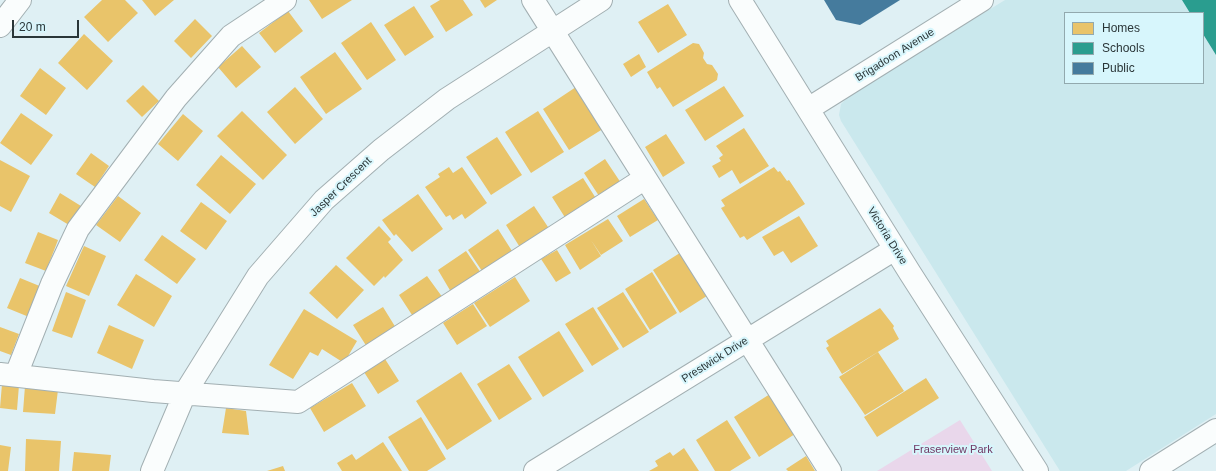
<!DOCTYPE html>
<html>
<head>
<meta charset="utf-8">
<style>
  body { margin:0 }
  #map { position:relative; width:1216px; height:471px; overflow:hidden; background:#dff0f4; font-family:Helvetica,sans-serif }
  canvas { display:block }
  .legend { position:absolute; left:1064px; top:12px; width:140px; height:72px; box-sizing:border-box; background:#d7f6fc; border:1px solid #92a9ae; margin:0; padding:5px 7px; list-style:none; font-size:12px; color:#2a3638 }
  .legend li { display:flex; align-items:center; gap:8px; height:20px }
  .legend b { width:20px; border:1px solid #92a9ae }
  .scale { position:absolute; left:12px; top:20px; width:67px; height:18px; box-sizing:border-box; border:2px solid #2a3638; border-top:0; padding-left:5px; font-size:12px; line-height:14px; white-space:nowrap; color:#2a3638; -webkit-text-stroke:3px #d7f6fc; paint-order:stroke }
</style>
</head>
<body>
<div id="map">
<canvas width="1216" height="471"></canvas>
<ul class="legend">
<li><b style="height:11px;background:#e9c46a"></b>Homes</li>
<li><b style="height:11px;background:#2a9d8f"></b>Schools</li>
<li><b style="height:11px;background:#457b9d"></b>Public</li>
</ul>
<div class="scale">20 m</div>
</div>
<script>
const ctx = document.querySelector('canvas').getContext('2d');
ctx.lineJoin = 'round';
function fillPath(path, color) { ctx.fillStyle = color; ctx.fill(path, 'evenodd'); }
const shape = rows => new Path2D(rows.map(r => 'M' + r).join(''));
function trace(path, color, width, dash) { ctx.strokeStyle = color; ctx.lineWidth = width; ctx.lineCap = dash ? 'butt' : 'round'; ctx.setLineDash(dash || []); ctx.stroke(path); }
function drawText(font, color, halo, rows, align = 'center') {
  ctx.font = font + ' Helvetica,sans-serif'; ctx.lineWidth = 4; ctx.setLineDash([]); ctx.textBaseline = 'middle'; ctx.strokeStyle = halo; ctx.fillStyle = color; for (const [text, x, y, turn = 0] of rows) {
    ctx.save(); ctx.translate(x, y); ctx.rotate((+turn || 0) * Math.PI / 180); ctx.textAlign = isNaN(turn) ? turn : align; if (halo) ctx.strokeText(text, 0, 0); ctx.fillText(text, 0, 0); ctx.restore();
  }
}
fillPath(shape([
  [1005,0,1216,0,1216,414,1126,471,1060,471,841,121,839,115,841,104,850,95],
  [1065,13,1203,13,1203,83,1065,83]
]), '#cae8ed');
fillPath(shape([
  [960,420,992,471,877,471]
]), '#e9d7eb');
fillPath(shape([
  [102,0,125,0,138,13,108,42,84,17],
  [142,0,174,0,155,16],
  [309,0,352,0,322,19],
  [440,0,463,0,473,15,446,32,430,6],
  [480,0,497,0,485,8],
  [668,4,687,35,658,53,638,22],
  [414,6,434,37,405,56,384,25],
  [288,11,303,31,275,53,259,33],
  [195,19,212,36,191,58,174,41],
  [371,22,396,60,367,80,341,43],
  [84,34,113,61,87,90,58,63],
  [693,43,699,44,704,53,703,58,707,64,712,65,718,74,717,80,673,107,660,87,657,89,647,72],
  [242,46,261,67,236,88,218,67],
  [335,52,362,89,326,114,300,77],
  [639,54,646,67,631,77,623,64],
  [40,68,66,88,46,115,20,96],
  [143,85,159,101,142,117,126,101],
  [579,85,606,127,569,150,543,109],
  [724,86,744,116,705,141,685,110],
  [295,87,323,119,295,144,267,112],
  [242,111,287,155,263,180,217,136],
  [538,111,564,152,531,173,505,132],
  [21,113,53,135,31,165,0,143],
  [183,114,203,131,178,161,158,144],
  [744,128,769,166,740,184,732,170,719,178,712,166,721,161,719,158,723,155,716,146],
  [666,134,685,163,663,177,645,147],
  [497,137,522,175,491,195,466,157],
  [91,153,109,166,95,187,76,174],
  [221,155,256,184,230,214,196,185],
  [605,159,621,183,599,196,584,173],
  [0,160,30,176,11,212,0,206],
  [449,167,453,173,462,167,487,203,465,219,462,214,453,220,450,215,446,217,425,187,440,177,438,174],
  [774,167,778,172,780,171,787,181,789,180,805,204,747,240,744,236,740,238,721,208,725,206,721,200],
  [583,178,597,200,566,219,552,197],
  [60,193,81,206,69,225,49,213],
  [418,194,443,229,412,252,396,234,394,236,382,220],
  [118,196,141,213,120,242,96,225],
  [644,199,658,220,630,237,617,216],
  [201,202,227,221,206,250,180,231],
  [534,206,550,230,521,249,506,225],
  [799,216,818,246,791,263,783,251,774,256,762,237],
  [608,219,623,241,601,255,591,240,601,256,580,270,565,245],
  [379,226,391,239,388,242,403,260,385,278,384,276,374,286,346,258],
  [498,229,512,251,482,271,468,250],
  [38,232,58,240,46,271,25,263],
  [162,235,196,259,177,284,144,260],
  [84,246,106,256,89,296,66,286],
  [557,250,571,273,556,282,541,259],
  [466,251,481,273,451,292,438,270],
  [683,251,710,294,680,313,653,270],
  [336,265,364,290,337,319,309,293],
  [652,272,677,313,650,330,625,289],
  [136,274,172,296,154,327,117,305],
  [427,276,443,298,414,318,399,295],
  [515,277,530,301,490,327,474,303],
  [20,278,42,287,29,317,7,308],
  [66,292,86,300,72,338,52,331],
  [623,292,649,332,623,348,597,308],
  [473,304,487,326,457,345,443,323],
  [383,307,396,328,367,347,353,325],
  [593,307,619,349,592,366,565,324],
  [880,308,894,326,893,328,899,339,842,374,826,348,829,346,826,341],
  [304,309,357,341,344,363,322,349,318,356,310,352,293,379,269,365],
  [109,325,144,340,132,369,97,353],
  [0,327,19,334,11,355,0,351],
  [559,331,584,371,543,397,518,357],
  [878,352,904,391,865,415,839,377],
  [385,359,399,381,378,394,364,372],
  [509,364,532,399,499,420,477,384],
  [461,372,492,421,447,450,416,401],
  [926,378,939,398,877,437,864,417],
  [352,383,366,406,324,432,310,408],
  [2,384,19,385,17,410,0,408],
  [25,386,58,390,55,414,23,412],
  [770,394,795,434,759,457,734,417],
  [226,408,246,411,249,435,222,433],
  [421,417,446,459,427,471,409,471,388,437],
  [727,420,751,458,730,471,715,471,696,440],
  [26,439,61,441,59,471,25,471],
  [383,442,402,471,342,471,337,463,352,454,356,460],
  [0,445,11,447,8,471,0,471],
  [684,448,699,471,649,471,658,466,655,461,670,452,673,456],
  [74,452,111,455,109,471,72,471],
  [806,456,815,471,788,471,786,469],
  [283,466,285,471,267,471]
]), '#e9c46a');
fillPath(shape([
  [1182,0,1216,0,1216,55,1203,34,1203,13,1190,13]
]), '#2a9d8f');
fillPath(shape([
  [824,0,900,0,860,25,836,20]
]), '#457b9d');
const minor = shape([
  [533,0,830,471],
  [740,0,910,273,1037,471],
  [0,26,20,0],
  [808,109,982,0],
  [0,374,153,391,298,402,644,179],
  [16,375,52,284,78,229,176,98,231,36,285,0],
  [152,471,185,393,258,276,324,200,381,150,447,99,601,0],
  [535,471,895,249],
  [1151,471,1216,430]
]);
trace(minor, '#a2afb2', 24);
trace(minor, '#fafdfd', 22);
drawText('11px', '#2a3638', '#d7f6fc', [
  ["Brigadoon Avenue",895,55,-32],
  ["Jasper Crescent",341,187,-44],
  ["Victoria Drive",887,236,58],
  ["Prestwick Drive",715,360,-32]
]);
drawText('11px', '#703763', '#d7f6fc', [
  ["Fraserview Park",953,450]
]);
</script>
</body>
</html>
